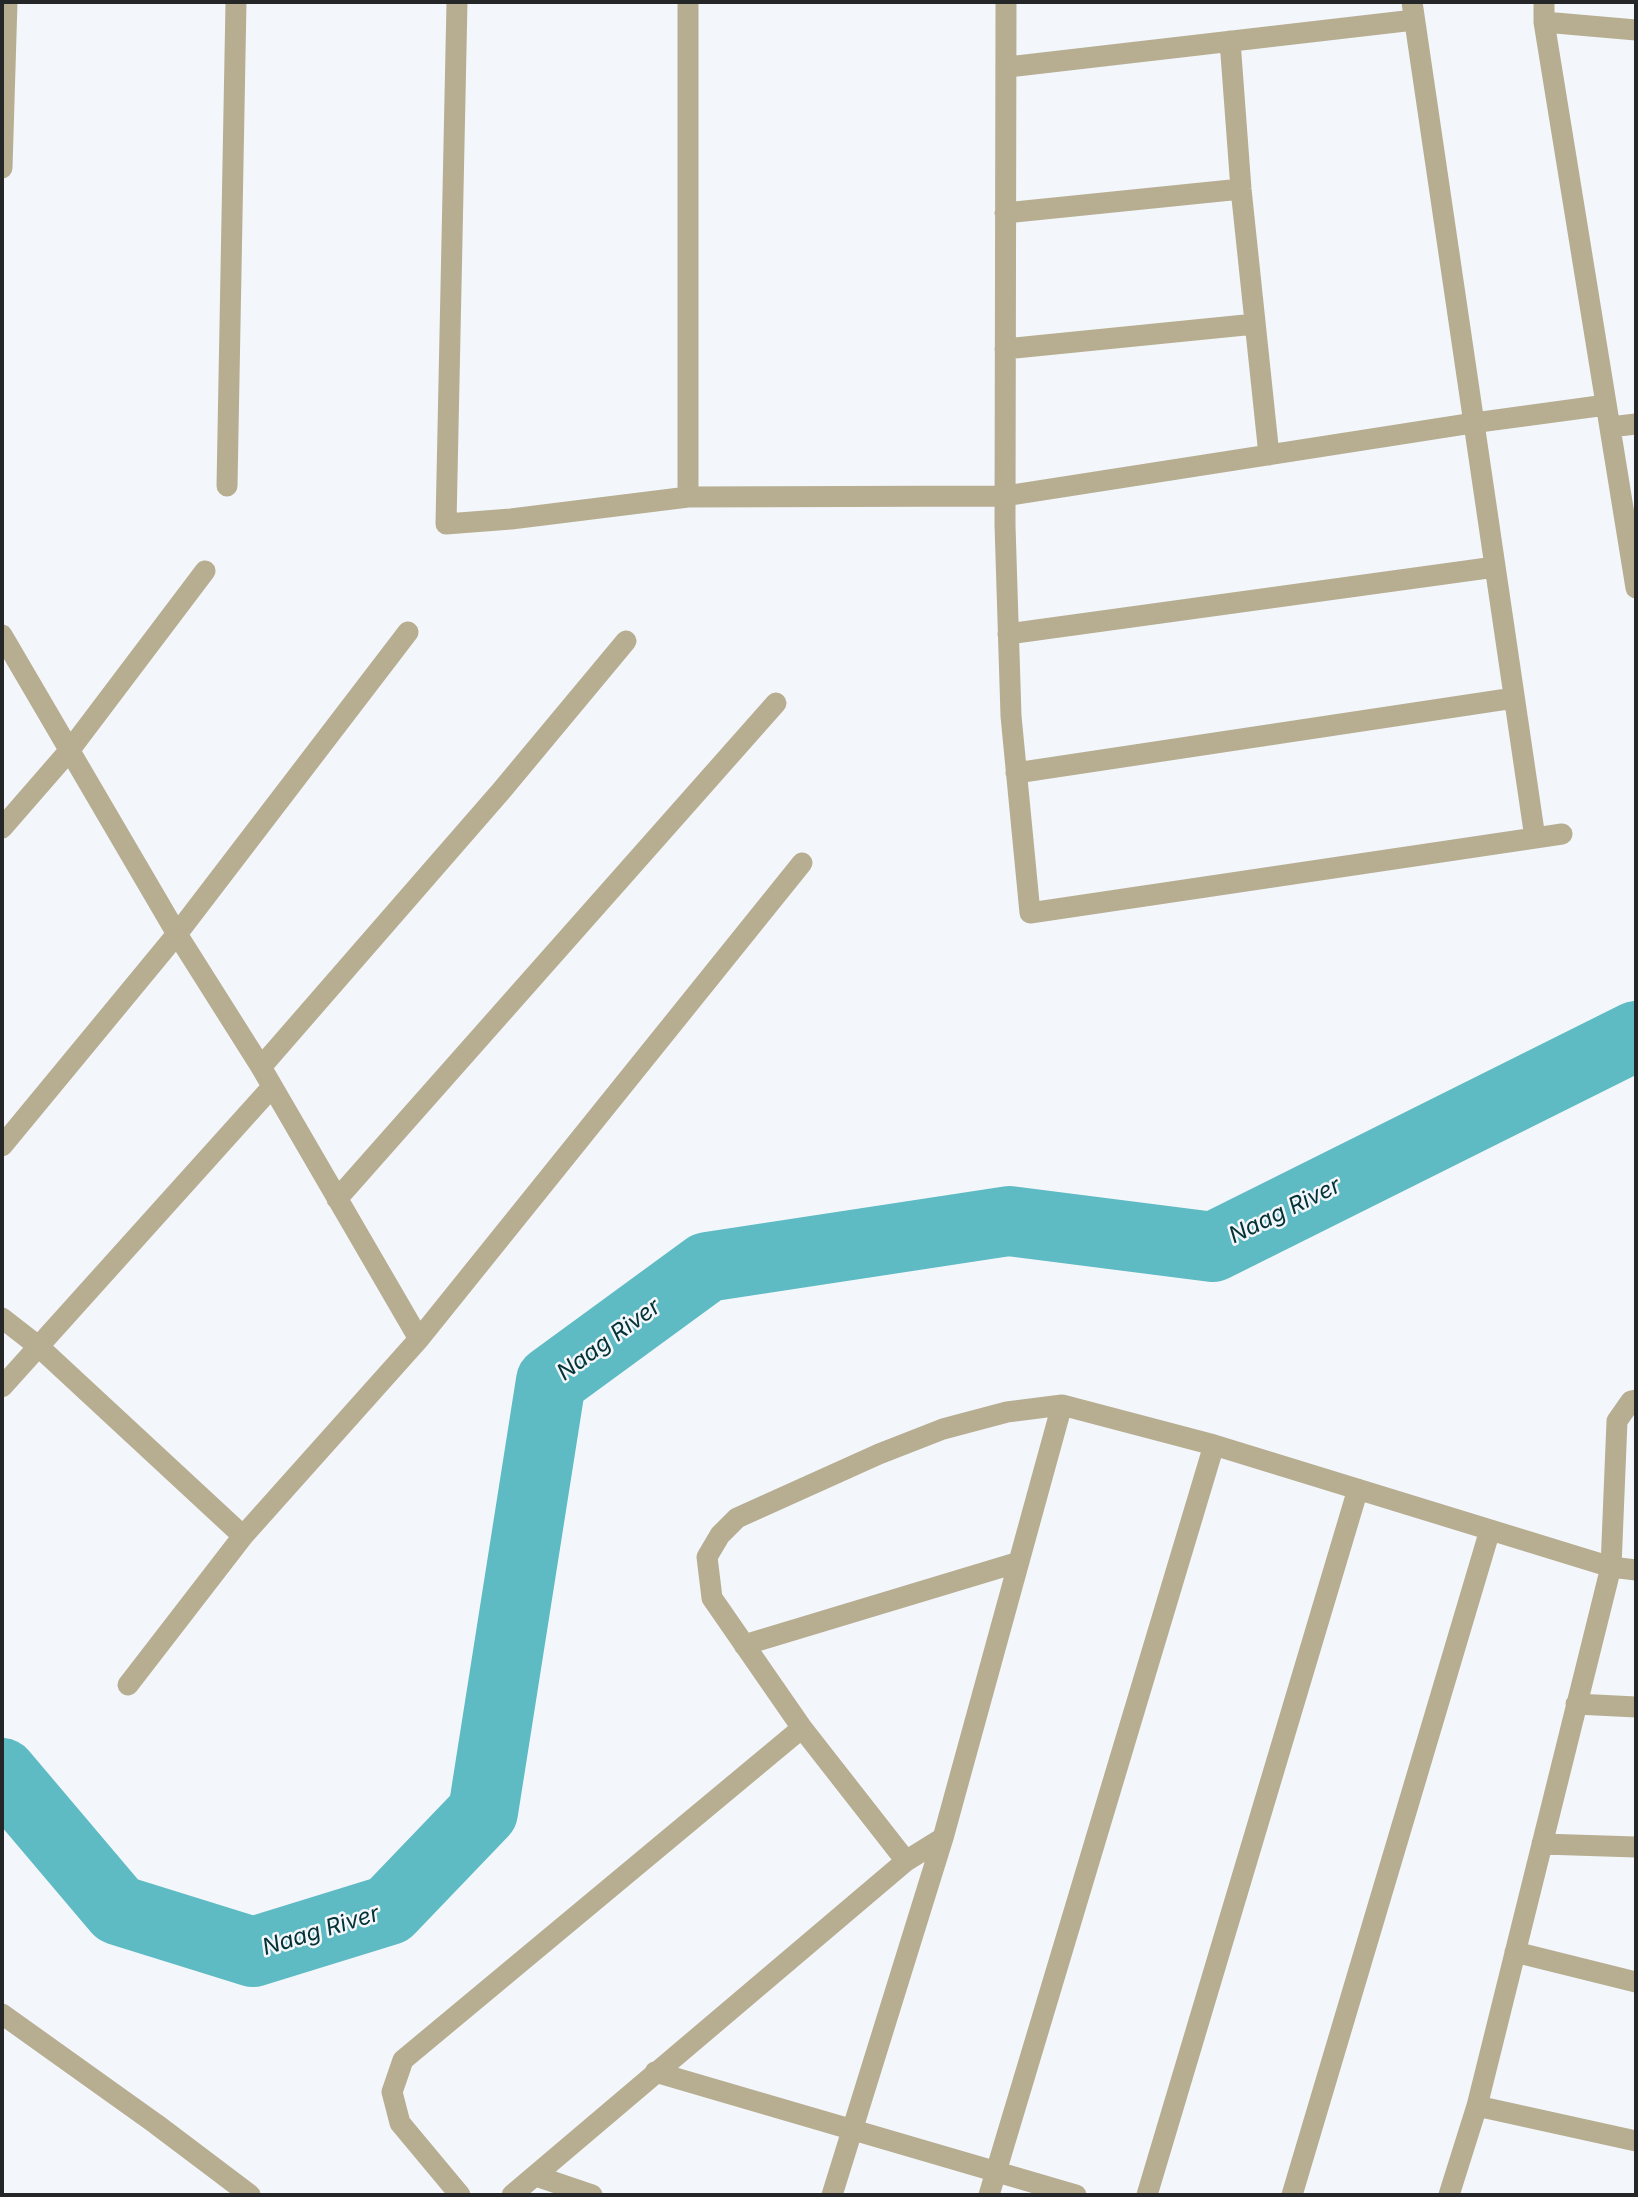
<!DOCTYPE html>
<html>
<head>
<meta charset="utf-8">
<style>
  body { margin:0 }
  #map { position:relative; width:1638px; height:2197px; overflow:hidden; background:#f3f7fc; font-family:Inter,sans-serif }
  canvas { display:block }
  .frame { position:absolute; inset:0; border:4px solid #242627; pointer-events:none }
</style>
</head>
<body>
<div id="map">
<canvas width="1638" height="2197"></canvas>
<div class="frame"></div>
</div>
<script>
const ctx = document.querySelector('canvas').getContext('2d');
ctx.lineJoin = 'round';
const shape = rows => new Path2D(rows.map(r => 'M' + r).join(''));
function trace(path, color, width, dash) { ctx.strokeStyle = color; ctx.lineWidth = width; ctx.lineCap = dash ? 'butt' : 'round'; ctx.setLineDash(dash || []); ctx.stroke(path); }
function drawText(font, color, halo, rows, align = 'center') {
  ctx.font = font + ' Inter,sans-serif'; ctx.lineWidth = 5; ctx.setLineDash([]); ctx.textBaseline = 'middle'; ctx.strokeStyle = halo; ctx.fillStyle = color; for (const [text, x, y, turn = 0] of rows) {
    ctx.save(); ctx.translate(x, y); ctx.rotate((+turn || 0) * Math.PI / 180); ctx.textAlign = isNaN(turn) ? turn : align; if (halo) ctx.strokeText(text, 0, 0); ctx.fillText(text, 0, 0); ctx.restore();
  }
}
trace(shape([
  [2,1773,118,1910,253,1952,389,1910,483,1812,551,1381,707,1267,1009,1221,1213,1247,1636,1036]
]), '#5ebbc3', 70);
trace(shape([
  [457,2,446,524,511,519,688,497,1005,496,1473,423,1606,405],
  [688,2,688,497],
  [1006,2,1005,525,1011,716,1030,913,1562,834],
  [1412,2,1535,838],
  [1544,2,1544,22,1636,588],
  [1544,22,1636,30],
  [1230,41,1241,189,1269,455],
  [1008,67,1414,20],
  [2,168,7,2],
  [1005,213,1241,189],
  [1005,349,1255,324],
  [1610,427,1636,424],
  [227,486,236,2],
  [1008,634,1495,567],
  [2,635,177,934,261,1067,419,1339],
  [1016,773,1514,698],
  [2,828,69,751,205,571],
  [261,1067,502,790,626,641],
  [2,1146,177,934,408,632],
  [337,1199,776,703],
  [2,1318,38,1346,243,1536],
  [2,1387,272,1087],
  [744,1645,1019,1562],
  [128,1685,243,1536,419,1339,802,863],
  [1576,1704,1636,1707],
  [1542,1844,1636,1847],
  [906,1861,802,1728,712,1598,707,1557,720,1535,737,1518,879,1454,943,1429,1007,1412,1062,1405],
  [1515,1952,1636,1982],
  [2,2014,156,2124,250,2195],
  [655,2072,1076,2195],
  [1477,2106,1636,2141],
  [536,2176,592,2195],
  [460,2195,400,2123,392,2092,403,2060,802,1728],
  [512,2195,906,1861,943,1838],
  [832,2195,943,1838,1062,1405,1214,1445,1611,1567,1617,1421,1631,1401,1636,1400],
  [989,2195,1214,1445],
  [1147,2195,1358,1489],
  [1292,2195,1490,1530],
  [1449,2195,1477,2106,1611,1567,1636,1570]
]), '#b7ae92', 21);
drawText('italic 23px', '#033336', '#f3f7fc', [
  ["Naag River",1285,1211,-26],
  ["Naag River",609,1340,-36],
  ["Naag River",321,1931,-17]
]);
</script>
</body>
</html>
